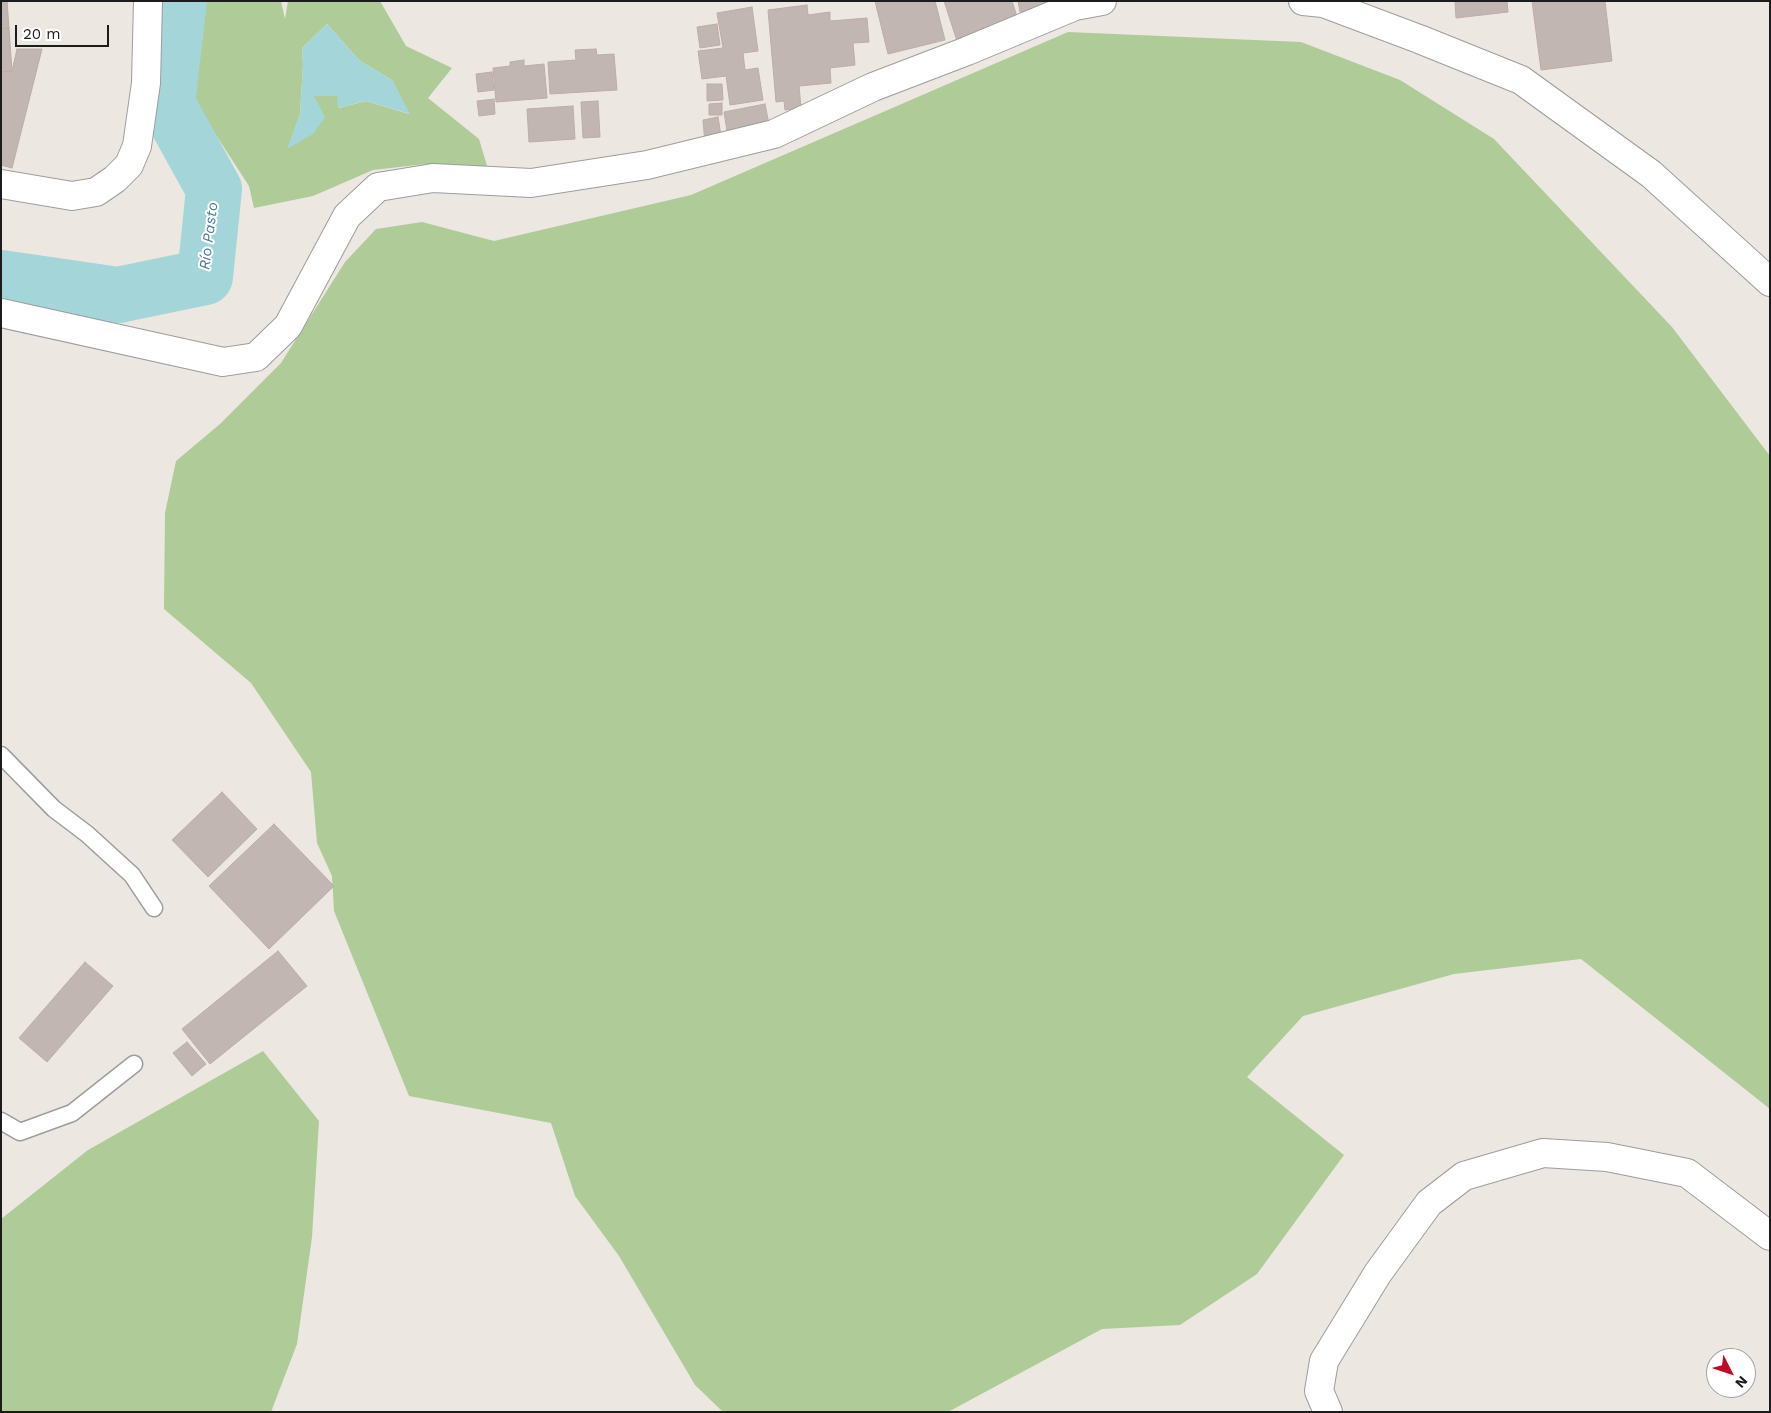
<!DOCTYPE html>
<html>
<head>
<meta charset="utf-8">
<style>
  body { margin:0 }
  #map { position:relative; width:1771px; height:1413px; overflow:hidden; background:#ede7e2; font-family:"Work Sans",sans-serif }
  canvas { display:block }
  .frame { position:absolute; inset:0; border:2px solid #1c1c1c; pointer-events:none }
  .north { position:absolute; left:1706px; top:1348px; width:50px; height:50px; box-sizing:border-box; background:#fff; border:1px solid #a4a4a4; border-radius:50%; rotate:131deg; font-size:14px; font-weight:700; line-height:20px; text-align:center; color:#1c1c1c }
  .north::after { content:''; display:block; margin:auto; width:18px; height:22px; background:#c00827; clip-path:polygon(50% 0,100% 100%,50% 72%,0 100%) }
  .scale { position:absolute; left:15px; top:25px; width:94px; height:22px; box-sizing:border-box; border:2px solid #1c1c1c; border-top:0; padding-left:6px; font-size:15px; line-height:18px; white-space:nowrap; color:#1c1c1c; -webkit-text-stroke:4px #fff; paint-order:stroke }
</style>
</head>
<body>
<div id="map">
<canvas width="1771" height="1413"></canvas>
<div class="frame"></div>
<div class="north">N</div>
<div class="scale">20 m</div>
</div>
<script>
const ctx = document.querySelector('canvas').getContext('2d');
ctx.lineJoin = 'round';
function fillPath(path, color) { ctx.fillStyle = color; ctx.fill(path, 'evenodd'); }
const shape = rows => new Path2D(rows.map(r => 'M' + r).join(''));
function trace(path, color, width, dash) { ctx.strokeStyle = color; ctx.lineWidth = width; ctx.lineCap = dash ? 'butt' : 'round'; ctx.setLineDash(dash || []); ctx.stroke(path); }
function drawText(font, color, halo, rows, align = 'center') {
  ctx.font = font + ' "Work Sans",sans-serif'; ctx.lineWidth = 4; ctx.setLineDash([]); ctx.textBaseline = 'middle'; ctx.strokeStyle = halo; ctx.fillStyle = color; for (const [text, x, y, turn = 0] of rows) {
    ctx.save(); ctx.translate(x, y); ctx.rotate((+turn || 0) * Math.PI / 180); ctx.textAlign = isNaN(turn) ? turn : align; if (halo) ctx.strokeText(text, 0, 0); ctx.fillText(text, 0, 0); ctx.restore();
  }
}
fillPath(shape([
  [195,1,281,1,285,19,288,1,380,1,406,46,452,68,428,98,479,139,494,189,426,164,373,170,313,196,254,208,249,186,188,92,186,54],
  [327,24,360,61,392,80,409,114,366,101,339,108,338,96,314,96,288,148,300,114,303,65,302,48],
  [1068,32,1301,42,1400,80,1494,139,1672,327,1770,456,1770,1109,1581,959,1454,974,1303,1016,1247,1077,1344,1155,1257,1274,1180,1325,1102,1329,948,1412,723,1412,695,1385,619,1256,575,1196,551,1123,409,1096,334,911,332,876,317,843,311,772,251,683,164,609,165,513,176,461,220,424,281,363,345,262,376,229,422,222,494,241,691,195],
  [263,1051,319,1121,312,1237,297,1344,271,1412,1,1412,1,1219,88,1150]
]), '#afcb98');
fillPath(shape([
  [327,24,360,61,392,80,410,114,366,101,338,108,337,96,314,96,325,117,313,134,287,149,300,114,303,65,302,48]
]), '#a4d6d9');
trace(shape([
  [1,278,118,295,205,277,214,189,167,104,179,1]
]), '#a4d6d9', 56);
const building = shape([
  [1,1,7,1,9,28,1,29,1,1],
  [875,1,935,1,945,40,888,54,875,1],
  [944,1,1012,1,1019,23,958,44,944,1],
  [1018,1,1077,1,1020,12,1018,1],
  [1455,1,1507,1,1508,12,1456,18,1455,1],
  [1532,1,1605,1,1612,61,1541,70,1532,1],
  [807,5,808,15,830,12,830,21,867,18,869,42,853,43,855,65,830,68,831,83,799,86,801,108,785,110,784,101,776,102,768,10,807,5],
  [752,7,758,51,743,53,745,70,758,68,763,100,730,105,726,76,702,79,698,51,723,48,717,13,752,7],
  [717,24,720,45,700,48,697,27,717,24],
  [9,28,12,71,1,72,1,29,9,28],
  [17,49,42,49,12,168,1,165,1,72,12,71,17,49],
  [596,49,597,55,614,54,617,90,550,94,548,62,576,60,575,50,596,49],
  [524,60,524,66,544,64,547,98,496,102,493,68,510,66,510,62,524,60],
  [492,72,494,90,478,92,476,74,492,72],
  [707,84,722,84,723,100,707,101,707,84],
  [494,99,495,114,479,116,477,101,494,99],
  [598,101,600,137,583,138,581,102,598,101],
  [722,103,722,115,709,115,709,104,722,103],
  [765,104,770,129,728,137,724,112,765,104],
  [573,106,575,139,529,142,527,109,573,106],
  [718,117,722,142,705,144,703,120,718,117],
  [222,792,257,829,208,877,172,840,222,792],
  [274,824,334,886,269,949,209,886,274,824],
  [278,951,307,986,210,1064,182,1029,278,951],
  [85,962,113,986,47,1062,19,1038,85,962],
  [187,1042,206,1064,192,1076,173,1053,187,1042]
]);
fillPath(building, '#c1b6b2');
trace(building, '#beaca5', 1);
const lane = shape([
  [1,755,54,809,87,834,132,875,154,908],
  [1,1121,20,1132,72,1113,134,1064]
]);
const street = shape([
  [1303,1,1323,3,1419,39,1521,80,1651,174,1770,282],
  [1,184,72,196,96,192,115,179,129,165,137,146,146,83,148,1],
  [1,313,223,362,256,357,288,326,347,216,378,187,433,178,531,183,647,165,774,134,873,87,967,51,1075,6,1102,1],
  [1328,1412,1319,1391,1324,1361,1378,1273,1429,1203,1464,1176,1543,1153,1607,1157,1687,1173,1770,1236]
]);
trace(lane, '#9d9d9d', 19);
trace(street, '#9d9d9d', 30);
trace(lane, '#fff', 16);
trace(street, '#fff', 28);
drawText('italic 15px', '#477d98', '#fff', [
  ["Río Pasto",209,236,-83]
]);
</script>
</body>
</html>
